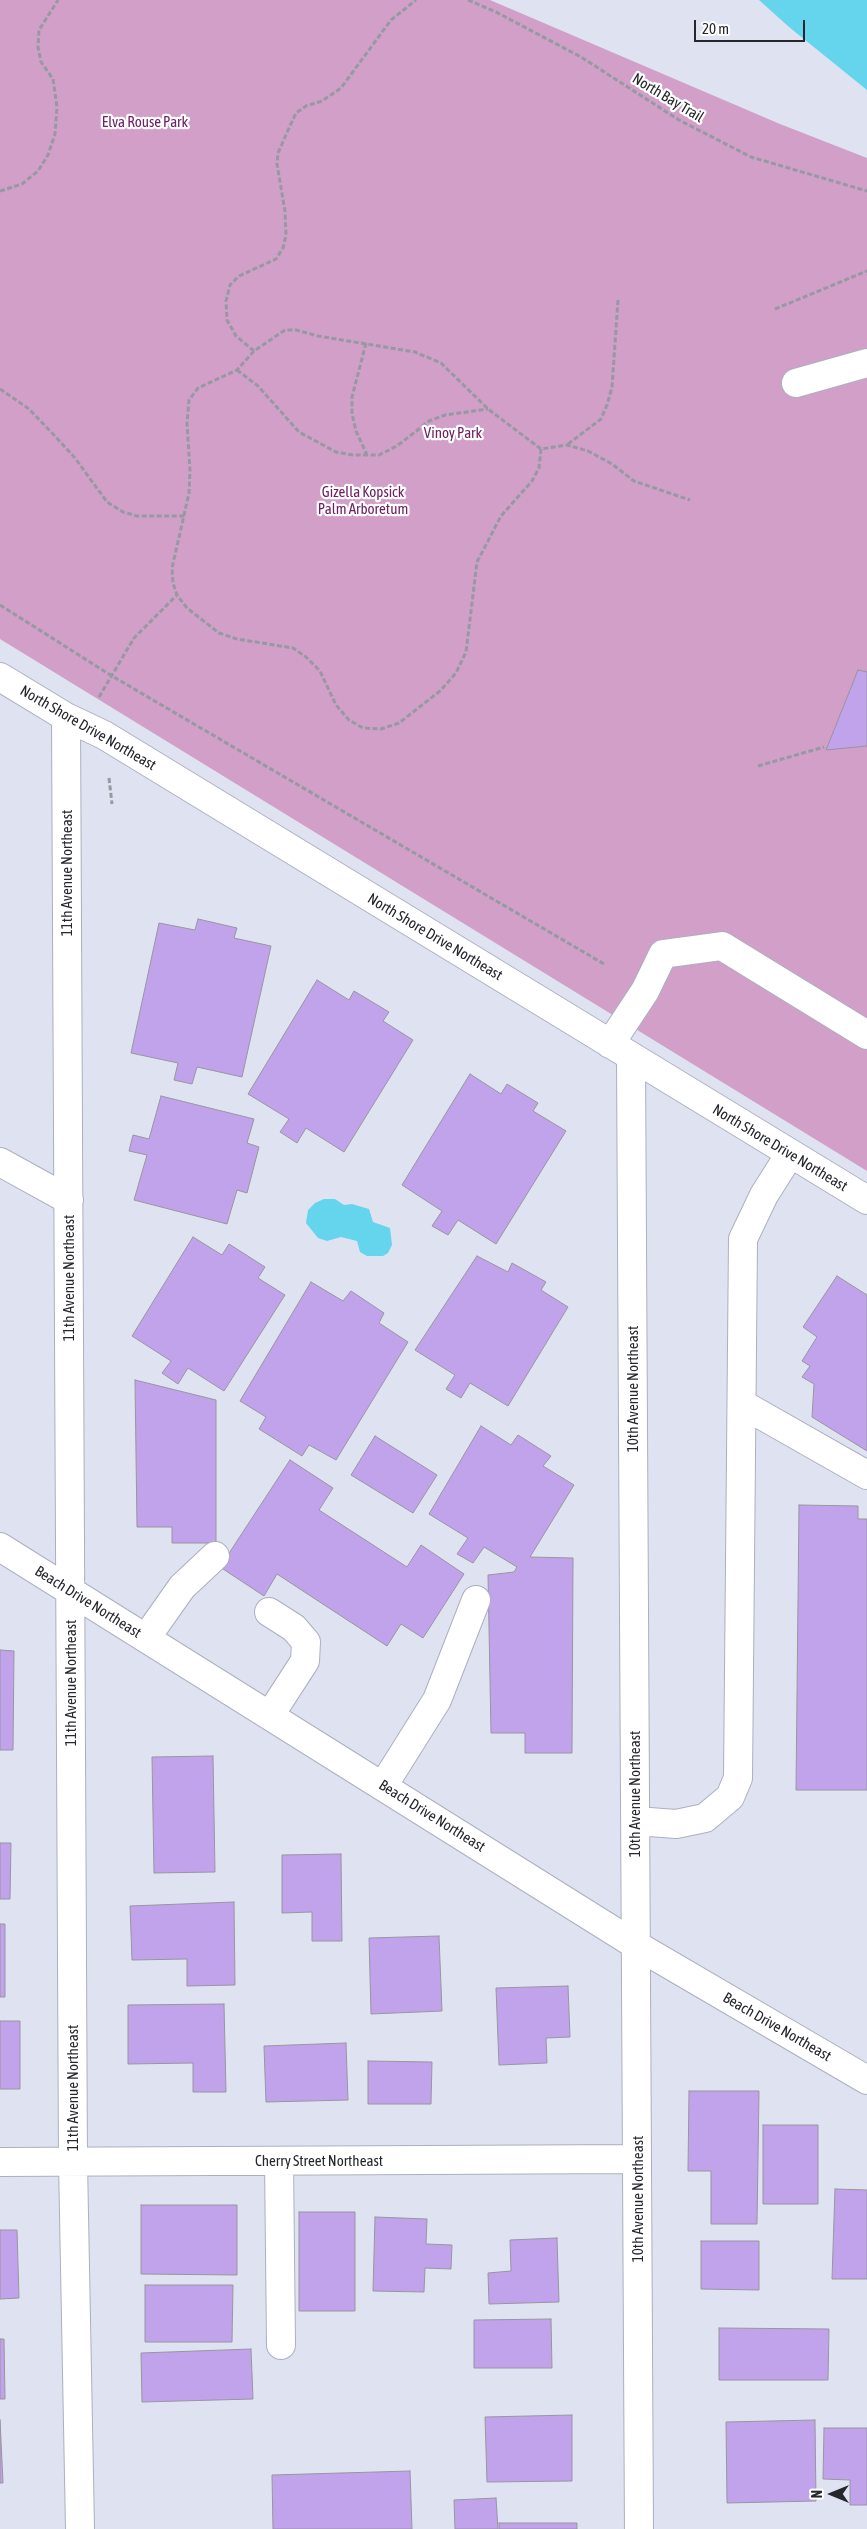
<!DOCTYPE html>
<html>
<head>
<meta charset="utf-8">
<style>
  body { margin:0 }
  #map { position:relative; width:867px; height:2529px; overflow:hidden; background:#dfe3f1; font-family:"Asap Condensed",sans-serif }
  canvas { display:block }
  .north { position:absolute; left:807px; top:2469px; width:50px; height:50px; -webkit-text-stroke:4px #fff; paint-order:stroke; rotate:270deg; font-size:14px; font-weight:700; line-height:20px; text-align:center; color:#26272c }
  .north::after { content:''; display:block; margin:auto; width:18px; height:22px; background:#26272c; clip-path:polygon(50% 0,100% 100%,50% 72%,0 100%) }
  .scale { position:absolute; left:694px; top:20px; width:111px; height:22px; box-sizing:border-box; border:2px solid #26272c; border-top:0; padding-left:6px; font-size:15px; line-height:18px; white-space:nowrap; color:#26272c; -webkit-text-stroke:4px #fff; paint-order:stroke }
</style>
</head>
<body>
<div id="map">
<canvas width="867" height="2529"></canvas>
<div class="north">N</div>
<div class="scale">20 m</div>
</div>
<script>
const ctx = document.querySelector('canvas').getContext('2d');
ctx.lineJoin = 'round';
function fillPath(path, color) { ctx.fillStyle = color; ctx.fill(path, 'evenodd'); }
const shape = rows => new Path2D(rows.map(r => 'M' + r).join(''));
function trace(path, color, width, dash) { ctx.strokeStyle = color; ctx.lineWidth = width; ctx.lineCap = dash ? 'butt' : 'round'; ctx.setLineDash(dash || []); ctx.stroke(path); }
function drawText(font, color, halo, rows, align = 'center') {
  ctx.font = font + ' "Asap Condensed",sans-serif'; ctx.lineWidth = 4.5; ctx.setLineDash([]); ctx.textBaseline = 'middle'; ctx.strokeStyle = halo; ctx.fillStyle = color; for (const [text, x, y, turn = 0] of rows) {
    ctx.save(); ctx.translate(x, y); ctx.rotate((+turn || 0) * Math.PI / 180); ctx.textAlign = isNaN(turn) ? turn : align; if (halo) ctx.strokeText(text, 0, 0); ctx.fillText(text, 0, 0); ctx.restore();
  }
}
fillPath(shape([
  [0,0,490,0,780,124,867,158,867,1171,0,639]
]), '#d19fc7');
fillPath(shape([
  [759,0,867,0,867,90,789,27],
  [324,1199,335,1199,344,1205,352,1204,369,1209,373,1222,390,1228,392,1245,388,1253,383,1256,367,1256,360,1252,357,1241,341,1237,327,1241,318,1238,306,1223,308,1210,315,1203]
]), '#65d4ed');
const building = shape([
  [858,670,867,672,867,746,826,750,858,670],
  [198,919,237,928,234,938,271,946,242,1077,197,1067,192,1084,174,1080,178,1063,131,1053,159,923,195,930,198,919],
  [317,980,349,1000,354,991,389,1012,383,1021,413,1040,344,1152,306,1128,297,1143,280,1132,289,1119,248,1094,317,980],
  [470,1074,501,1094,507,1084,538,1103,533,1111,566,1131,496,1244,458,1220,448,1235,432,1226,442,1211,402,1185,470,1074],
  [161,1096,254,1119,247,1143,259,1147,247,1193,237,1190,227,1224,134,1200,147,1155,129,1151,133,1135,149,1139,161,1096],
  [193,1237,222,1255,229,1244,265,1267,258,1278,285,1295,224,1391,188,1368,178,1384,162,1373,171,1361,132,1336,193,1237],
  [477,1256,508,1272,512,1263,546,1282,541,1290,568,1307,508,1406,470,1383,461,1398,446,1389,455,1375,415,1350,477,1256],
  [837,1276,867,1295,867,1451,812,1417,814,1384,802,1377,810,1366,802,1361,817,1337,803,1327,837,1276],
  [311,1282,343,1301,351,1291,384,1313,379,1323,408,1342,336,1460,309,1445,302,1456,259,1429,266,1417,240,1401,311,1282],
  [135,1380,216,1400,216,1543,172,1543,172,1527,137,1527,135,1380],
  [481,1426,511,1445,518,1435,551,1456,543,1466,574,1485,530,1557,573,1558,572,1753,525,1753,525,1733,491,1733,488,1575,514,1572,517,1567,484,1547,473,1563,457,1554,468,1538,429,1514,481,1426],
  [375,1436,437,1475,413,1513,351,1475,375,1436],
  [290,1460,333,1488,319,1510,407,1567,421,1545,464,1574,423,1638,401,1624,387,1646,277,1574,264,1596,220,1567,290,1460],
  [799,1505,858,1506,858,1519,867,1519,867,1790,796,1790,799,1505],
  [0,1650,14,1651,13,1750,0,1750,0,1650],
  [213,1756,215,1872,154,1873,152,1757,213,1756],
  [0,1843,11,1843,10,1899,0,1899,0,1843],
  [341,1854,342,1941,312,1941,312,1912,282,1913,282,1855,341,1854],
  [234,1902,235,1985,187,1986,187,1959,132,1960,130,1906,234,1902],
  [0,1924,5,1924,5,1997,0,1997,0,1924],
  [439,1936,442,2011,371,2014,369,1938,439,1936],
  [568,1986,570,2037,546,2038,547,2063,499,2065,496,1988,568,1986],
  [224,2004,226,2092,193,2092,193,2063,128,2064,128,2005,224,2004],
  [0,2021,20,2021,20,2089,0,2089,0,2021],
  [346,2043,348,2100,266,2102,264,2046,346,2043],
  [368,2061,432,2062,431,2104,368,2104,368,2061],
  [689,2091,759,2091,757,2224,711,2224,711,2171,688,2171,689,2091],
  [763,2125,818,2125,818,2204,763,2204,763,2125],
  [835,2189,867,2190,867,2279,832,2279,835,2189],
  [141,2205,237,2205,237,2275,141,2274,141,2205],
  [299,2212,355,2212,355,2311,299,2311,299,2212],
  [375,2217,427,2219,426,2244,452,2245,451,2269,425,2268,424,2292,373,2291,375,2217],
  [0,2230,17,2230,19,2298,0,2299,0,2230],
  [557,2238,559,2302,489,2304,488,2273,511,2271,510,2240,557,2238],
  [701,2241,759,2241,759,2290,701,2289,701,2241],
  [145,2285,233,2285,232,2342,145,2342,145,2285],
  [551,2319,552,2368,474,2368,474,2320,551,2319],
  [719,2328,829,2329,828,2380,719,2380,719,2328],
  [0,2339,4,2339,5,2399,0,2399,0,2339],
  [251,2349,253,2399,142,2402,141,2353,251,2349],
  [572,2415,572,2481,487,2482,485,2417,572,2415],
  [0,2420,3,2483,0,2483,0,2420],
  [815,2420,816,2501,727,2503,726,2422,815,2420],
  [824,2428,867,2428,867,2505,850,2505,850,2480,823,2479,824,2428],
  [410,2471,412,2529,273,2529,272,2475,410,2471],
  [496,2498,498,2529,455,2529,454,2500,496,2498],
  [499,2523,577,2523,577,2529,499,2529,499,2523]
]);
fillPath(building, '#c1a3eb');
trace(building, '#9994a0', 1);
const minor = shape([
  [796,383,867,363],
  [0,677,66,717,104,735,867,1200],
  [66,717,73,2162,80,2529],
  [610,1044,645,991,663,954,722,946,867,1035],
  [631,1059,639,2529],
  [0,1162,69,1200],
  [742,1404,867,1475],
  [0,1547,636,1945,867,2080],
  [269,1612,294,1628,306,1642,305,1661,270,1715],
  [146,1638,182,1587,215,1556],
  [383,1786,437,1700,476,1600],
  [636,1821,676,1824,705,1818,730,1797,738,1778,743,1239,764,1195,790,1154],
  [279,2161,281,2345],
  [0,2162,637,2159]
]);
trace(minor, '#acb0bd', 30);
trace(shape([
  [468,0,496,12,581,57,679,120,751,157,867,191],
  [0,191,22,184,38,171,48,155,55,134,57,107,53,79,41,62,38,47,39,30,58,0],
  [775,309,867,271],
  [366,343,352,397,352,414,356,431,367,455],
  [254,351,236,336,227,320,226,301,230,285,239,276,276,259,283,248,286,235,285,211,277,164,278,153,289,128,296,113,306,106,322,101,341,88,391,20,416,0],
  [237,370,258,386,299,432,336,452,353,455,379,455,397,446,429,421,445,415,488,409],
  [0,389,29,409,53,434,75,458,107,502,123,512,137,516,185,516],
  [568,444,601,419,607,405,612,387,618,300],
  [541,449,539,468,532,481,501,516,477,562,466,652,456,673,440,691,399,723,381,729,363,728,349,720,336,705,320,671,306,657,293,648,237,639,219,633,187,608,177,595,173,583,172,568,189,493,190,470,187,423,189,400,198,388,237,370,254,351,285,330,296,330,318,336,415,352,441,363,488,409,541,449,567,445,588,451,612,464,634,481,690,500],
  [0,605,112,676,604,964],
  [99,697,134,638,177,595],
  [758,766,824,747],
  [109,778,112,804]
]), '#9699a3', 3, [5, 2.5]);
trace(minor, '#fff', 28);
drawText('15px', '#26272c', '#fff', [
  ["North Bay Trail",668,98,31],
  ["North Shore Drive Northeast",88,728,30],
  ["11th Avenue Northeast",67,873,-90],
  ["North Shore Drive Northeast",435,937,31],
  ["North Shore Drive Northeast",780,1148,31],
  ["11th Avenue Northeast",69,1278,-90],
  ["10th Avenue Northeast",633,1389,-90],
  ["Beach Drive Northeast",88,1602,32],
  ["11th Avenue Northeast",71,1683,-90],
  ["10th Avenue Northeast",635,1794,-90],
  ["Beach Drive Northeast",432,1816,32],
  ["Beach Drive Northeast",777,2027,30],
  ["11th Avenue Northeast",73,2088,-90],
  ["Cherry Street Northeast",319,2161],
  ["10th Avenue Northeast",638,2199,-90]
]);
drawText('15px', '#6d2064', '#fff', [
  ["Elva Rouse Park",145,122],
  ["Vinoy Park",453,433],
  ["Gizella Kopsick",363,492],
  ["Palm Arboretum",363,509]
]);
</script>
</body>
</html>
